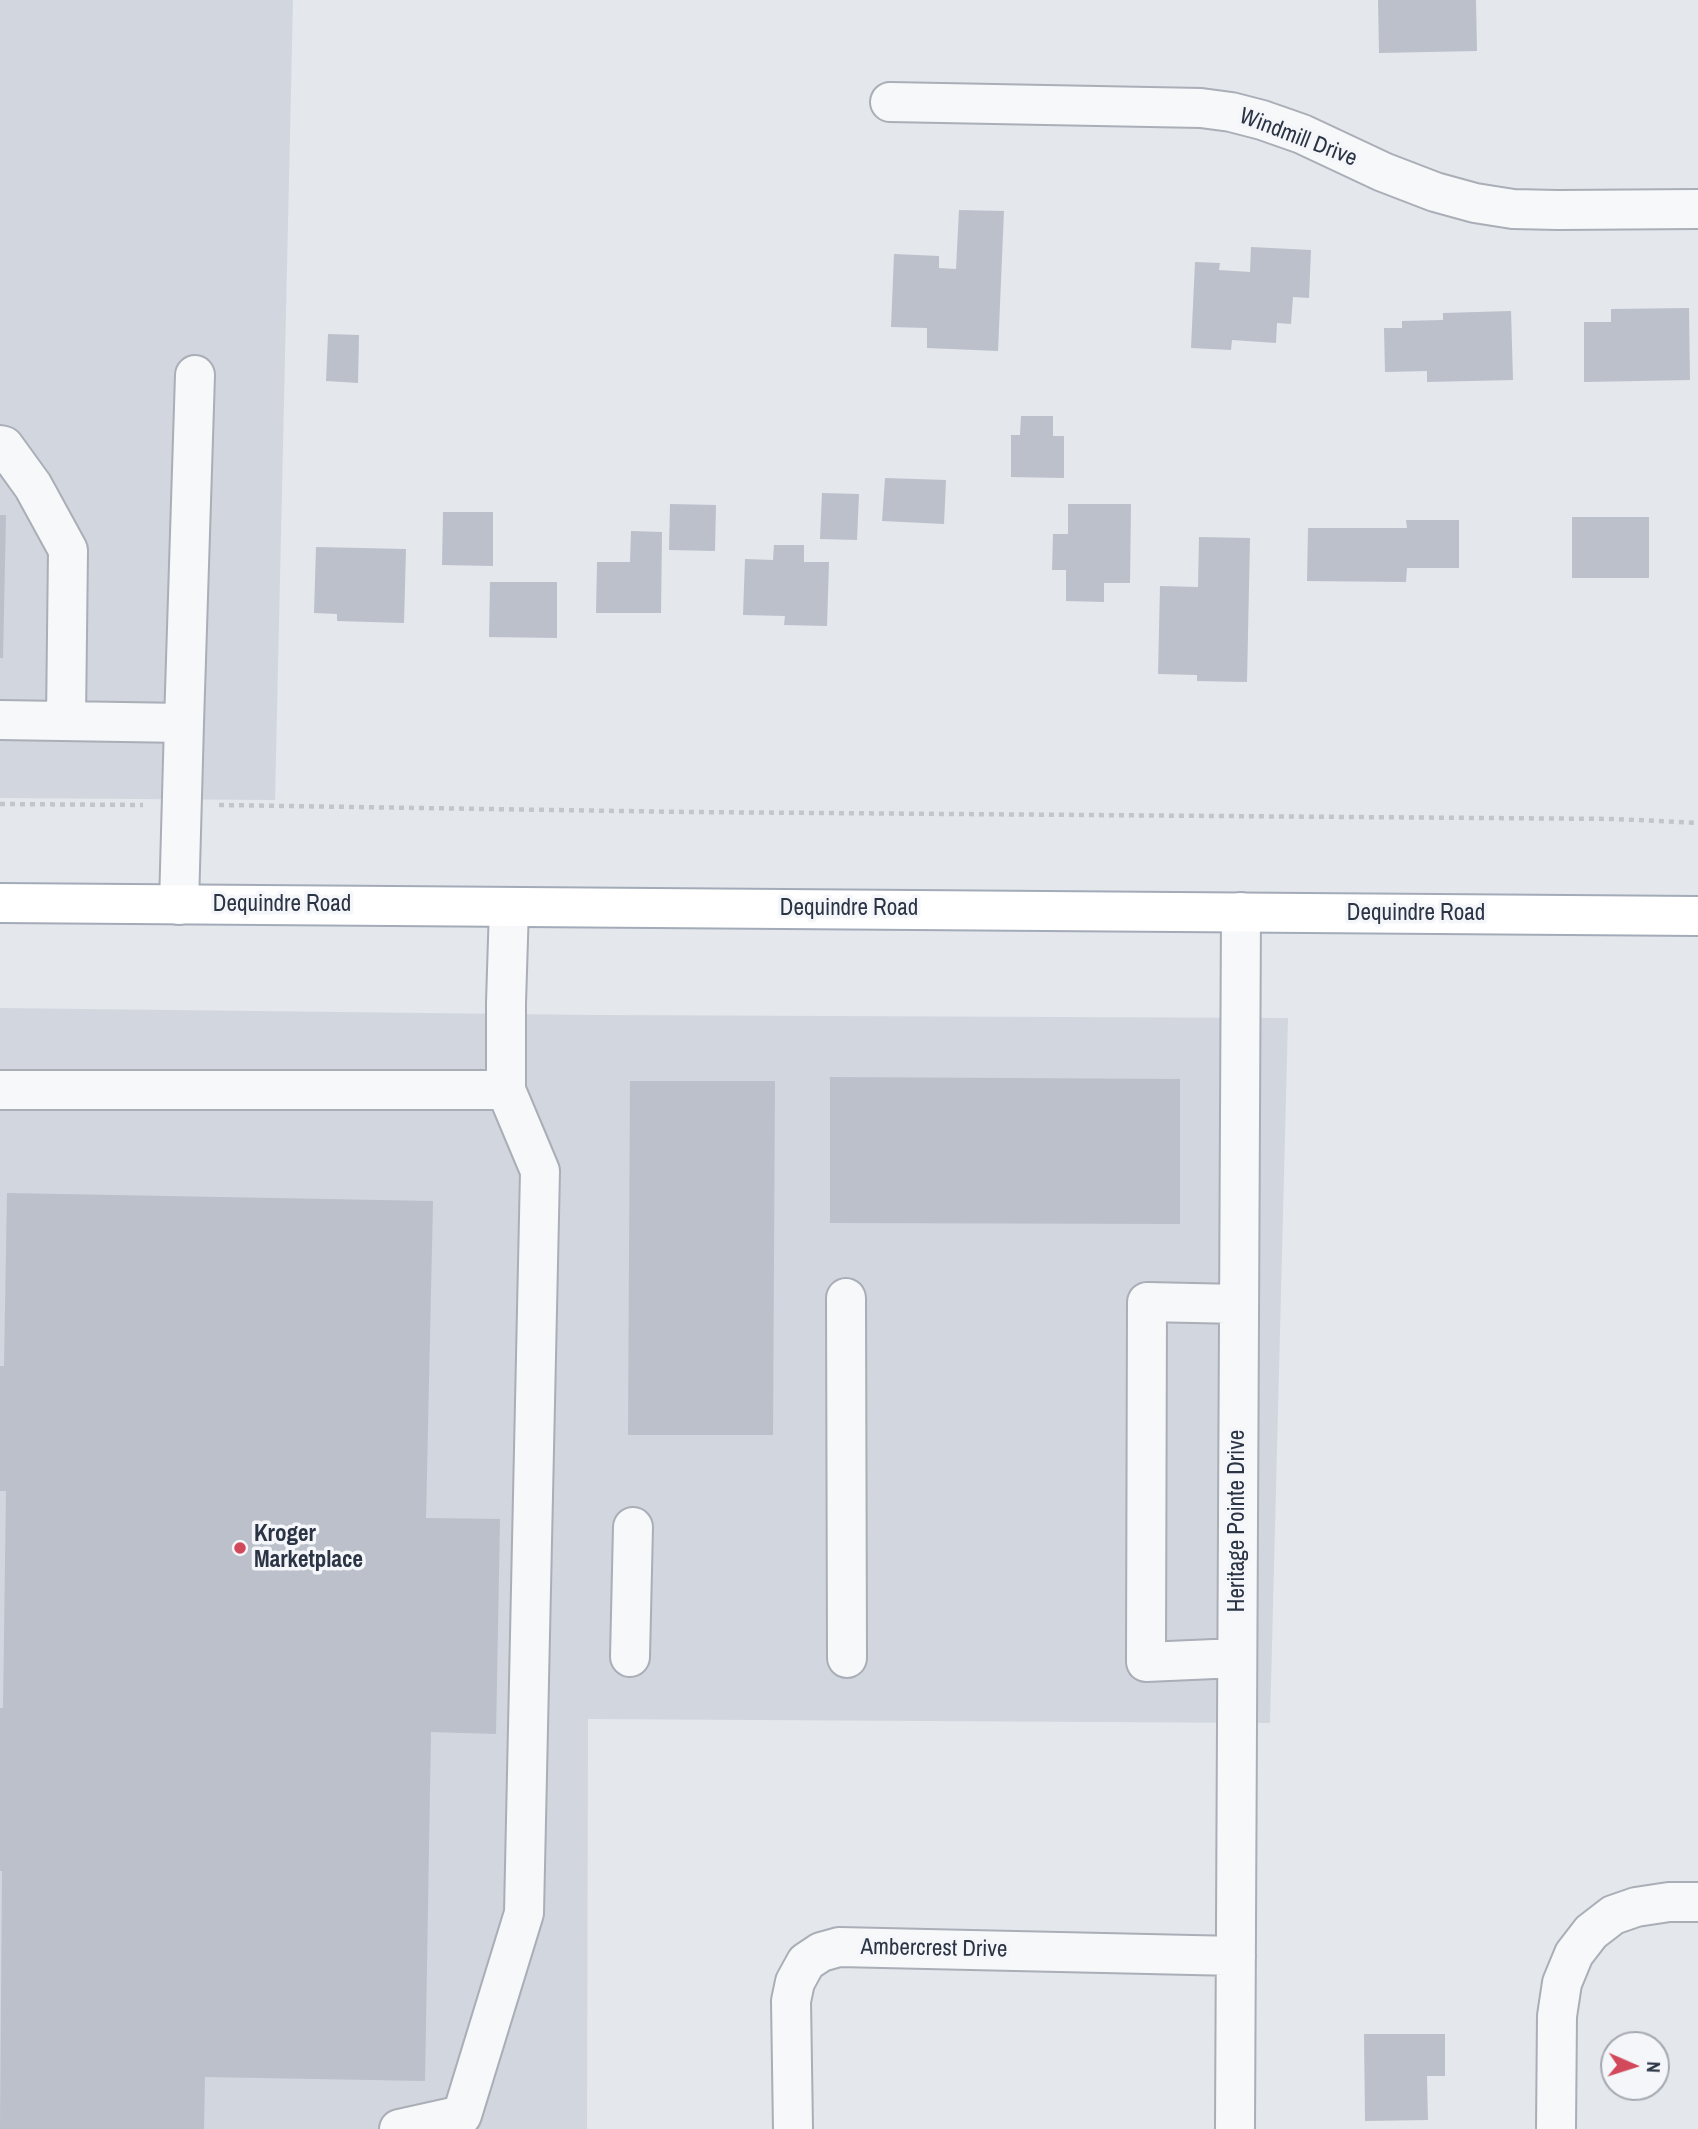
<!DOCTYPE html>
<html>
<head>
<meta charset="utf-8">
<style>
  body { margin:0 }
  #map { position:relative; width:1698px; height:2129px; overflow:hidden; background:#e4e7ec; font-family:"Archivo Narrow",sans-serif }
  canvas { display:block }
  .north { position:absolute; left:1600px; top:2031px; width:70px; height:70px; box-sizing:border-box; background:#f4f6f9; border:2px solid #a4a8b1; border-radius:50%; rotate:93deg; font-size:19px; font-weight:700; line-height:28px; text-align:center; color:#2b3445 }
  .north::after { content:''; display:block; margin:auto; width:24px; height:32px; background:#d1495b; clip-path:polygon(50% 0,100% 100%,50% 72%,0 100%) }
</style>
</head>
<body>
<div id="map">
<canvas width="1698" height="2129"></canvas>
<div class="north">N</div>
</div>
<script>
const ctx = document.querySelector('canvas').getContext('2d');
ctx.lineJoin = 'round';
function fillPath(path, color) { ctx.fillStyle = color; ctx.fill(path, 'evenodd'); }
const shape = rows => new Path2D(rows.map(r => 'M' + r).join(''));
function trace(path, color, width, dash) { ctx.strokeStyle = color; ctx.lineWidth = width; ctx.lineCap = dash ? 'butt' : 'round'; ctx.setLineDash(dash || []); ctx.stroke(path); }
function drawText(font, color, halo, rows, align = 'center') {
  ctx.font = font + ' "Archivo Narrow",sans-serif'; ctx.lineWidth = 7; ctx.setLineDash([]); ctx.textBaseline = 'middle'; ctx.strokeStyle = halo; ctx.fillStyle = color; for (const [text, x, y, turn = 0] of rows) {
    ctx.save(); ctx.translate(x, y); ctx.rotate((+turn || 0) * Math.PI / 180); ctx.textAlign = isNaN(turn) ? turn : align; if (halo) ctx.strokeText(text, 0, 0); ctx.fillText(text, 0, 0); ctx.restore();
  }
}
fillPath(shape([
  [0,0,293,0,275,800,0,798],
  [0,1008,595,1015,1288,1018,1270,1723,588,1719,587,2129,0,2129]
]), '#d2d6de');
fillPath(shape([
  [1378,0,1476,0,1477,51,1379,53],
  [959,210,1004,211,998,351,927,348,927,328,891,327,894,254,939,256,939,268,956,269],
  [1251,247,1311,250,1309,298,1293,297,1291,324,1277,323,1276,343,1232,340,1231,350,1191,348,1195,262,1220,263,1219,270,1250,272],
  [1689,308,1690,380,1584,382,1584,322,1611,322,1611,309],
  [1511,311,1513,380,1427,382,1427,371,1385,372,1384,328,1402,328,1402,321,1443,320,1443,313],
  [328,334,359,335,358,383,326,381],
  [1021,416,1053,416,1053,436,1064,436,1064,478,1011,477,1011,435,1020,435],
  [885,478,946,480,944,524,882,521],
  [822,493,859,494,857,540,820,539],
  [670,504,716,505,715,551,669,550],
  [1068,504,1131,504,1130,583,1104,583,1104,602,1066,601,1066,570,1052,570,1053,534,1068,534],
  [443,512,493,512,493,566,442,565],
  [0,515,6,515,3,658,0,658],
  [1572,517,1649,517,1649,578,1572,578],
  [1406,520,1459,520,1459,568,1407,568,1406,582,1307,581,1308,528,1407,528],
  [631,531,662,532,661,613,596,613,597,562,630,562],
  [1199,537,1250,538,1247,682,1197,681,1197,675,1158,674,1160,586,1198,587],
  [774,545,804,545,804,562,829,562,827,626,784,625,785,616,743,615,745,559,773,560],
  [316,547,406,549,404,623,337,621,337,614,314,613],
  [490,582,557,582,557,638,489,637],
  [830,1077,1180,1079,1180,1224,830,1223],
  [630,1081,775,1081,773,1435,628,1435],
  [7,1193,433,1201,426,1518,500,1519,496,1734,431,1732,425,2081,205,2077,204,2129,0,2129,2,1871,0,1871,0,1708,3,1708,6,1491,0,1491,0,1366,4,1366],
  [1364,2034,1445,2034,1445,2076,1427,2076,1428,2120,1365,2121]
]), '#bbc0ca');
const minor = shape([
  [890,102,1201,108,1231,112,1262,120,1302,134,1383,172,1435,192,1475,203,1513,209,1558,210,1698,209],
  [0,445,4,446,33,486,68,550,66,720],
  [0,720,184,723,179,905],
  [184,723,195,375],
  [0,1090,506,1090,506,1003,509,907],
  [846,1298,847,1658],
  [630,1657,633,1527],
  [1237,1658,1146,1662,1147,1302,1239,1304],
  [399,2129,462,2115,524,1913,540,1171,506,1090],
  [793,2129,791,2001,795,1982,806,1962,821,1952,839,1947,1236,1956],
  [1235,2129,1241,912],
  [1556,2129,1557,2016,1562,1983,1574,1954,1591,1932,1613,1915,1636,1907,1669,1902,1698,1902]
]);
const major = shape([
  [0,903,1698,916]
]);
trace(minor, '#a9aeb7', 42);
trace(major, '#a3abb8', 42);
trace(shape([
  [0,804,143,805],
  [219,805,688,812,1616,819,1698,823]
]), '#c2c5cb', 4.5, [5, 5]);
trace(minor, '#f7f8fa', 38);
trace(major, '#fff', 38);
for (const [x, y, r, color] of [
  [240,1548,7,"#d1495b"]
]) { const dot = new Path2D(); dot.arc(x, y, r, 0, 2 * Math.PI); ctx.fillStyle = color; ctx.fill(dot); trace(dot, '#f4f6f9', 2.5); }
drawText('23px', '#2b3445', '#f4f6f9', [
  ["Windmill Drive",1298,138,21],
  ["Dequindre Road",282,905],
  ["Dequindre Road",849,909],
  ["Dequindre Road",1416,914],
  ["Heritage Pointe Drive",1238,1521,-90],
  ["Ambercrest Drive",934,1949,1]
]);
drawText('bold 23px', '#2b3445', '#f4f6f9', [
  ["Kroger",254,1535],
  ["Marketplace",254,1561]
], 'left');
</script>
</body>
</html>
